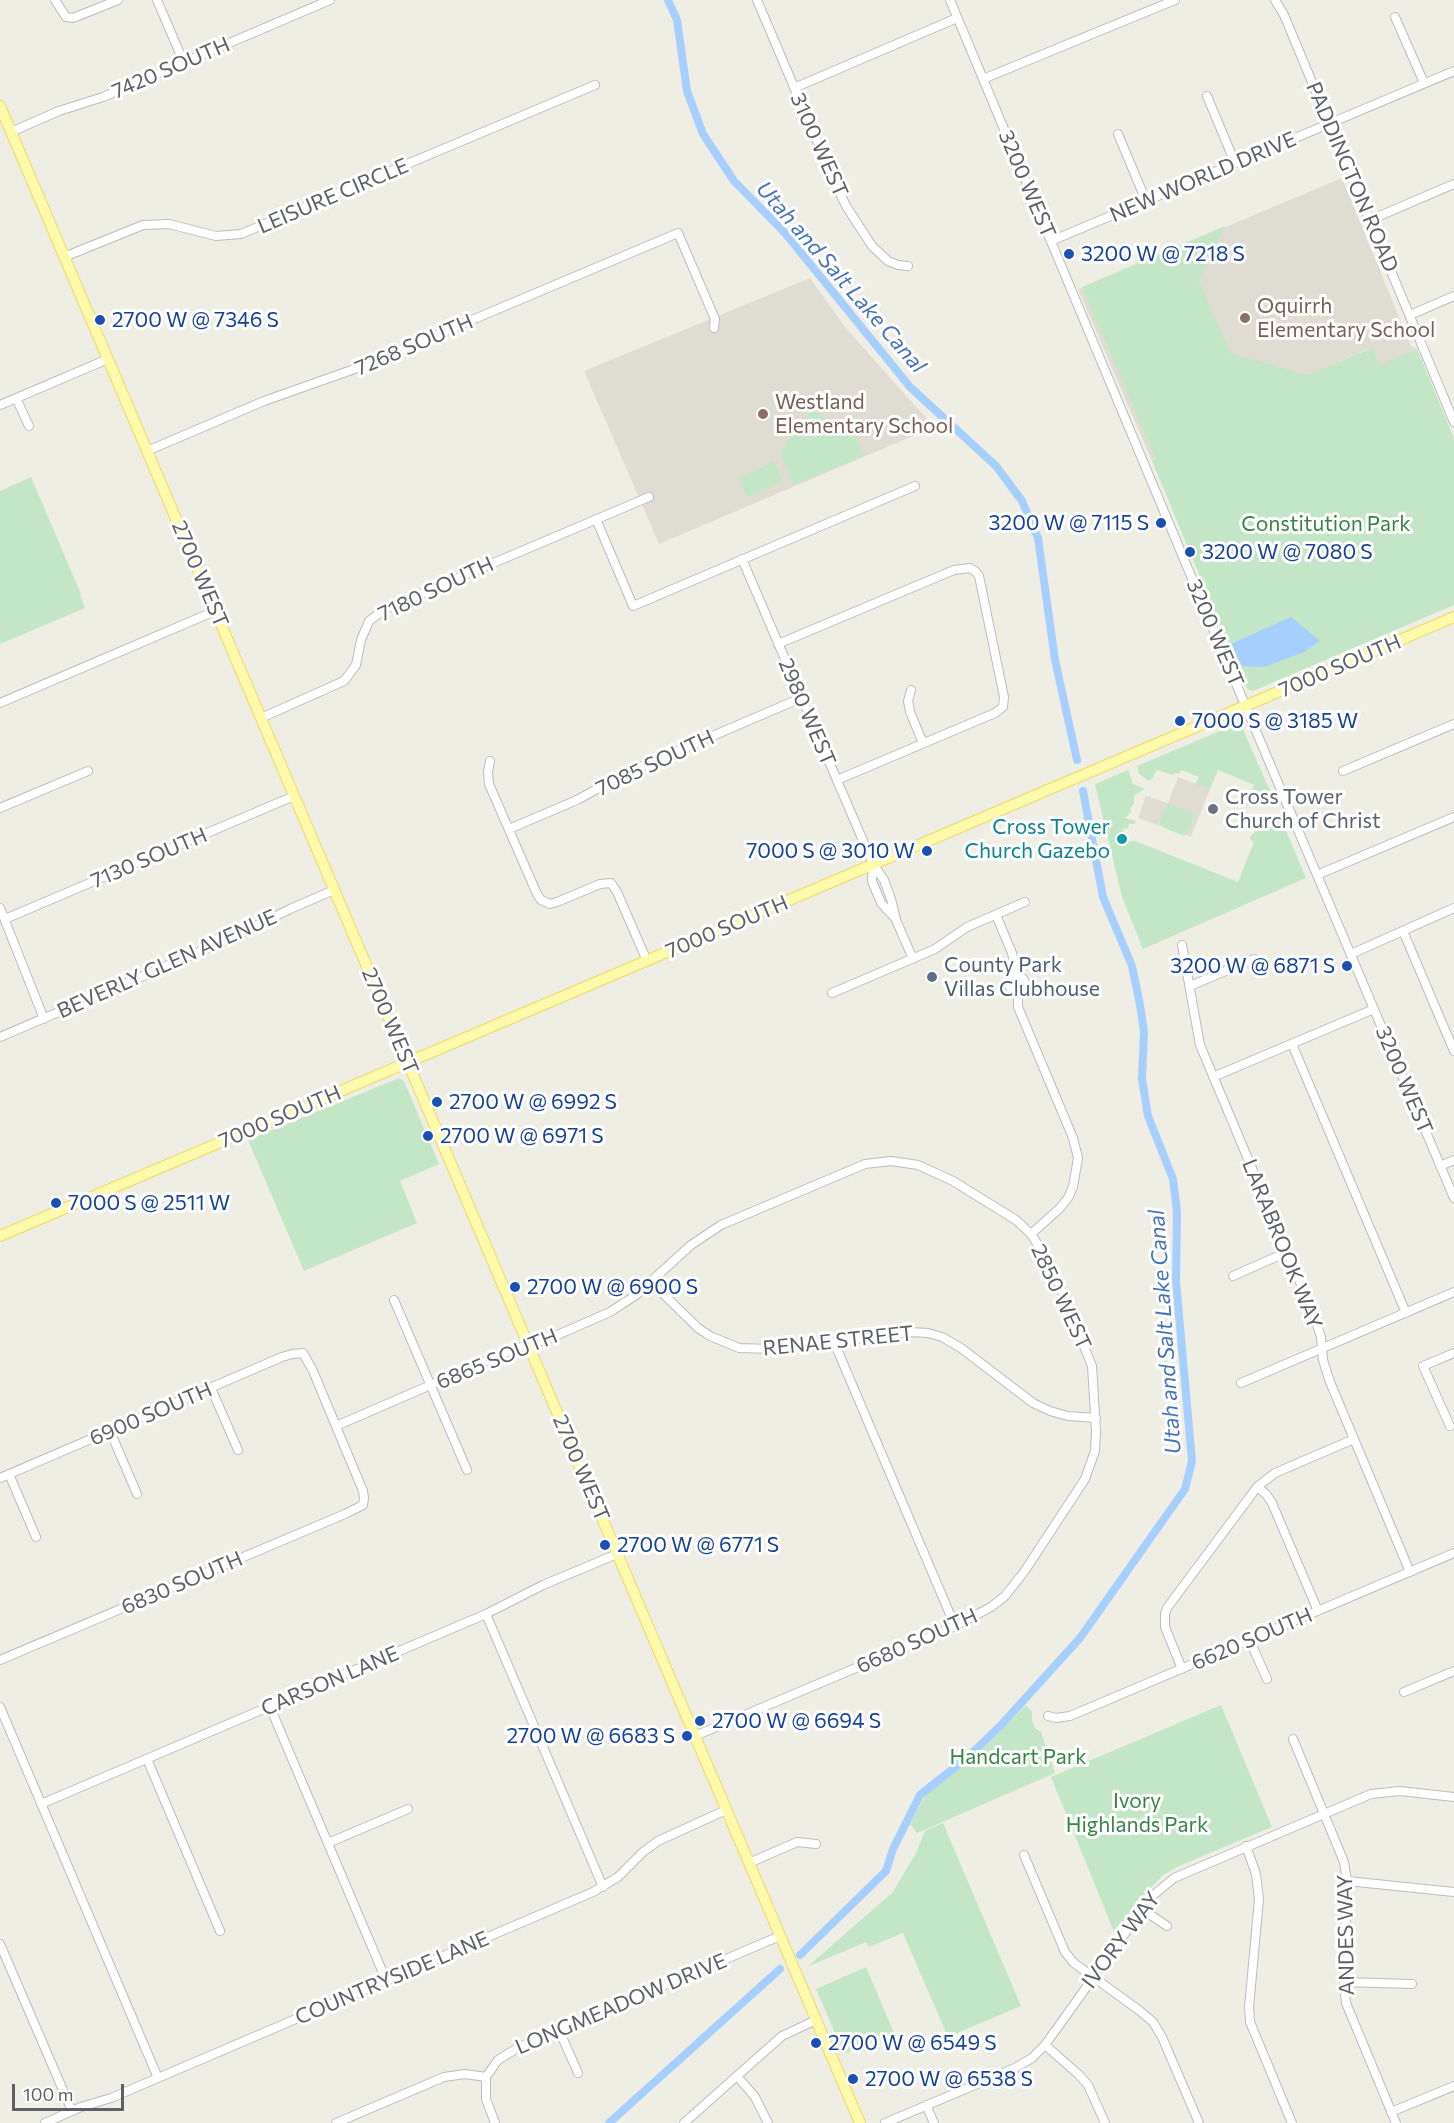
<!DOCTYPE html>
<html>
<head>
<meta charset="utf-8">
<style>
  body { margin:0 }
  #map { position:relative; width:1454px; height:2123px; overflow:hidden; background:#efeee5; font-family:Commissioner,sans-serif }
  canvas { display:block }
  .scale { position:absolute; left:12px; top:2084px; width:112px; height:27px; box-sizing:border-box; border:3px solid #5d6066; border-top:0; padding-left:8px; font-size:18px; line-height:21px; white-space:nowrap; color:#5d6066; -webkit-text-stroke:4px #fff; paint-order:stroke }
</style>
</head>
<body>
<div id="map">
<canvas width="1454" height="2123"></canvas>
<div class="scale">100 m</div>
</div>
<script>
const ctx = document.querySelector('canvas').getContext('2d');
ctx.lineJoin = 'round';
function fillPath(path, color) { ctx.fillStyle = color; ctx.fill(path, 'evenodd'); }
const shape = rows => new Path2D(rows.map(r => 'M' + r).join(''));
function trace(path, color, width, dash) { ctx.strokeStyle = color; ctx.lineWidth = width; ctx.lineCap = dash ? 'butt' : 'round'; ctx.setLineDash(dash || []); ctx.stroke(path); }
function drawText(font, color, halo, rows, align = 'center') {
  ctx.font = font + ' Commissioner,sans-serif'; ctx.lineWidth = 6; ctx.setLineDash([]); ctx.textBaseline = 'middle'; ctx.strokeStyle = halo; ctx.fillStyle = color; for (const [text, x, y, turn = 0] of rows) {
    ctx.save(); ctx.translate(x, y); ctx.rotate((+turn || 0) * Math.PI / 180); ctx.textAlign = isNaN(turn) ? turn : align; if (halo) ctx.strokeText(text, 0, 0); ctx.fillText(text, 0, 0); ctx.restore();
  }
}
fillPath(shape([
  [1342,178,1411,346,1417,349,1379,366,1371,348,1338,362,1345,380,1152,461,1078,289],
  [810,278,845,327,934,427,659,544,584,371],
  [1178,777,1210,789,1191,837,1138,818,1146,796,1168,803]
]), '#dfddd3');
fillPath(shape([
  [1225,226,1199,282,1230,353,1308,375,1372,348,1379,365,1417,349,1454,438,1454,605,1253,691,1249,690,1246,687,1152,461,1156,459,1082,287],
  [811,410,855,435,864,456,793,485,780,452],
  [774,462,783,481,747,497,739,478],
  [31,477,81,594,80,595,85,608,0,644,0,491],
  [1239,723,1241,725,1276,804,1271,806,1264,800,1256,799,1245,808,1254,785,1218,770,1210,789,1195,784,1199,777,1181,770,1179,774,1175,773,1173,775,1157,770,1152,779,1149,781,1139,774,1137,766],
  [1128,770,1133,784,1145,789,1134,795,1134,803,1130,809,1132,811,1125,818,1136,821,1135,824,1129,824,1128,828,1123,829,1124,836,1119,837,1120,842,1135,841,1238,882,1254,842,1250,840,1250,837,1265,820,1279,814,1306,878,1143,949,1122,897,1095,784],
  [1168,803,1195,815,1187,833,1184,836,1162,827,1160,823],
  [399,1078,404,1081,439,1164,400,1181,417,1223,304,1271,248,1140],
  [1026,1705,1032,1712,1032,1720,1035,1728,1041,1732,1055,1773,917,1833,910,1824,926,1794,972,1759],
  [1221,1705,1272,1827,1179,1866,1163,1875,1134,1907,1115,1934,1051,1777],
  [943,1823,1021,2006,948,2037,903,1933,869,1947,866,1942,807,1967,893,1892,917,1851,925,1831],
  [866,1967,894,2033,844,2054,816,1989]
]), '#c2e6c6');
fillPath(shape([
  [1291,617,1320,641,1304,652,1265,667,1241,666,1231,644]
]), '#a6cffe');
trace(shape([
  [668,0,677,20,687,91,703,134,734,181,785,233,910,387,996,466,1022,501,1038,538,1055,660,1077,760],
  [800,1955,886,1871,893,1849,920,1795,969,1756,1002,1724,1080,1638,1185,1489,1192,1461,1176,1281,1177,1212,1173,1179,1148,1116,1142,1079,1144,1032,1140,1005,1132,966,1103,897,1083,791],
  [609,2123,780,1969]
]), '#a6cffe', 8);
const minor = shape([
  [55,0,66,17,73,18,118,0],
  [157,0,184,63],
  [757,0,834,181,846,206,872,246,888,261,898,265,908,266],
  [950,0,1245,705,1454,1198],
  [1275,0,1284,15,1454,422],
  [1395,17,1424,83],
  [983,79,1175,0],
  [794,88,957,18],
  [1207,96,1235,163],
  [11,132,59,111,103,97,330,0],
  [1118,134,1146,201],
  [1370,220,1454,184],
  [1051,241,1454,71],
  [64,257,143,225,169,224,216,236,241,234,595,85],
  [1410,315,1454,296],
  [16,398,29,426],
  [0,405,108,359],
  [147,451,264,401,363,366,678,233,715,319,714,328],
  [596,519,633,606,915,486],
  [742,559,873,864,884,880,891,899,896,920,913,959],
  [778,644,954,570,970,568,975,571,979,576,1004,697,1003,707,995,713,837,780],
  [911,690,908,701,910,712,923,743],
  [0,703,215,611],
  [261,718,344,681,356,665,361,640,369,621,385,609,649,497],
  [490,761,488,772,489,784,537,894,541,900,550,904,557,902,600,884,611,883,617,892,647,961],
  [1343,771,1454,724],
  [0,808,88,771],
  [509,829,577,800,624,774,801,698],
  [873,864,872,881,881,903,894,917],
  [1317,875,1454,817],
  [0,908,44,1019],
  [996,915,1012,953,1017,976],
  [5,919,294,796],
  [1403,931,1454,1051],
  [1182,945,1200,1045,1313,1313,1321,1337,1323,1360,1330,1382,1410,1572],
  [1351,954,1454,908],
  '1009 984a8 8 0 1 1 16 0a8 8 0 1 1-16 0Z',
  [1190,986,1254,959],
  [832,993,935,949,967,927,1025,902],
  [1018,993,1018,1007,1073,1138,1078,1158,1073,1187,1068,1198,1060,1208,1031,1234],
  [0,1037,227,940,290,909,334,890],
  [1292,1044,1406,1313],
  [1213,1077,1374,1009],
  [1440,1166,1454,1160],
  [1233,1276,1287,1252],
  [651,1282,698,1328,710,1336,739,1348,772,1349,910,1332,928,1333,942,1337,961,1348,1033,1403,1050,1411,1068,1416,1096,1418],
  [394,1300,467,1470],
  [834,1342,955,1626],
  [1241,1383,1454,1292],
  [211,1388,238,1450],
  [336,1426,514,1349,546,1340,610,1312,636,1295,691,1245,721,1225,865,1164,891,1161,918,1165,953,1181,1016,1220,1031,1234,1052,1267,1092,1366,1096,1431,1095,1451,1085,1479,1024,1572,1005,1596,991,1607,955,1626,695,1736],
  [1450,1426,1423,1366,1454,1353],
  [110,1431,137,1494],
  [9,1474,36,1537],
  [0,1478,282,1357,292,1354,303,1353,313,1371,363,1491,364,1498,363,1505,345,1514,0,1660],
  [1257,1487,1266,1494,1272,1503,1318,1611],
  [486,1614,603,1887],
  [1250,1641,1267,1679],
  [1182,1669,1165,1627,1165,1614,1167,1608,1246,1502,1257,1487,1275,1473,1354,1439],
  [1404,1692,1454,1671],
  [0,1707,158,2078],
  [270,1707,386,1980],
  [1048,1716,1056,1718,1070,1716,1454,1553],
  [1293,1739,1344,1862,1347,1881,1344,1982,1346,2003,1396,2123],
  [147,1759,220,1931],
  [41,1804,486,1614,543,1585,617,1554],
  [328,1843,408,1809],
  [1246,1846,1256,1874,1259,1899,1249,2007,1250,2022,1292,2123],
  [1024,1855,1065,1952,1074,1963,1140,2011,1153,2022,1162,2037,1199,2123],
  [749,1863,797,1842,816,1844],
  [1347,1881,1454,1892],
  [1142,1909,1167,1926],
  [0,1944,72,2111],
  [1344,1982,1412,1984],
  [559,2030,578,2073],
  [1045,2045,1078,2074,1088,2085,1105,2123],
  [737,2076,755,2097,768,2123],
  [486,2077,486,2099,495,2123],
  [926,2105,934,2123],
  [1391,2112,1454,2086],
  [45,2123,81,2107,111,2098,593,1892,618,1877,643,1852,658,1841,726,1810],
  [336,2123,444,2077,465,2074,486,2077,498,2060,519,2047,780,1936],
  [684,2123,782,2036,816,2020],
  [885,2123,1015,2068,1032,2058,1045,2045,1151,1897,1174,1878,1371,1794,1400,1791,1454,1797]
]);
const major = shape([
  [0,106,860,2123],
  [0,1236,1454,617]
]);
trace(minor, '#babcc1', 10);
trace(major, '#f0d75d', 12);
trace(minor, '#fff', 8);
trace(major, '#fefaab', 10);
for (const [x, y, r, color] of [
  [1069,254,6,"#1a4fb4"],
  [1245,318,6,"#8d6e63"],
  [100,320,6,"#1a4fb4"],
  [763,414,6,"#8d6e63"],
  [1161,523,6,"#1a4fb4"],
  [1190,552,6,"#1a4fb4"],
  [1180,721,6,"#1a4fb4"],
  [1213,809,6,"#6b7280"],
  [1122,839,6,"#0f9aa8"],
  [927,851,6,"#1a4fb4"],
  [1347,966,6,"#1a4fb4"],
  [932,977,6,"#5c6f8a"],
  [437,1102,6,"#1a4fb4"],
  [428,1136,6,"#1a4fb4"],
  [56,1203,6,"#1a4fb4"],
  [515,1287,6,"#1a4fb4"],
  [605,1545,6,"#1a4fb4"],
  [700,1721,6,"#1a4fb4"],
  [687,1736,6,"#1a4fb4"],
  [816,2043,6,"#1a4fb4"],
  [853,2079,6,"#1a4fb4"]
]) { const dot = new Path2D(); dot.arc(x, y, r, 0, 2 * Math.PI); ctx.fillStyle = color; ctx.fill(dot); trace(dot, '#fff', 2); }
drawText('21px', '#5d6066', '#fff', [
  ["7420 SOUTH",171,68,-23],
  ["3100 WEST",819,145,66],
  ["NEW WORLD DRIVE",1203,177,-23],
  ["PADDINGTON ROAD",1352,177,67],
  ["3200 WEST",1027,184,67],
  ["LEISURE CIRCLE",333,196,-23],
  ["7268 SOUTH",414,345,-23],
  ["2700 WEST",200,574,67],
  ["7180 SOUTH",436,589,-25],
  ["3200 WEST",1215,633,67],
  ["7000 SOUTH",1340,666,-23],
  ["2980 WEST",807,712,67],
  ["7085 SOUTH",655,763,-25],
  ["7130 SOUTH",149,858,-23],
  ["7000 SOUTH",727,927,-23],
  ["BEVERLY GLEN AVENUE",167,964,-24],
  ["2700 WEST",390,1021,67],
  ["3200 WEST",1404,1080,67],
  ["7000 SOUTH",280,1117,-23],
  ["LARABROOK WAY",1282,1244,68],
  ["2850 WEST",1061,1297,65],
  ["RENAE STREET",838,1341,-6],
  ["6865 SOUTH",497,1359,-22],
  ["6900 SOUTH",151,1414,-23],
  ["2700 WEST",581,1468,67],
  ["6830 SOUTH",182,1583,-23],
  ["6620 SOUTH",1252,1639,-23],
  ["6680 SOUTH",917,1641,-24],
  ["CARSON LANE",330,1681,-23],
  ["ANDES WAY",1346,1935,-91],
  ["IVORY WAY",1121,1940,-53],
  ["COUNTRYSIDE LANE",392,1978,-23],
  ["LONGMEADOW DRIVE",621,2004,-23]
]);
drawText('21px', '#164399', '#fff', [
  ["3200 W @ 7218 S",1081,254],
  ["2700 W @ 7346 S",112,320],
  ["3200 W @ 7115 S",1149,523,"right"],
  ["3200 W @ 7080 S",1202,552],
  ["7000 S @ 3185 W",1192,721],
  ["7000 S @ 3010 W",915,851,"right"],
  ["3200 W @ 6871 S",1335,966,"right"],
  ["2700 W @ 6992 S",449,1102],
  ["2700 W @ 6971 S",440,1136],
  ["7000 S @ 2511 W",68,1203],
  ["2700 W @ 6900 S",527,1287],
  ["2700 W @ 6771 S",617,1545],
  ["2700 W @ 6694 S",712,1721],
  ["2700 W @ 6683 S",675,1736,"right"],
  ["2700 W @ 6549 S",828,2043],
  ["2700 W @ 6538 S",865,2079]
], 'left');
drawText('21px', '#785e54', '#fff', [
  ["Oquirrh",1257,306],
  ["Elementary School",1257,330],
  ["Westland",775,402],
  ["Elementary School",775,426]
], 'left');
drawText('21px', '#368441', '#fff', [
  ["Constitution Park",1326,524],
  ["Handcart Park",1018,1757],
  ["Ivory",1137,1801],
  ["Highlands Park",1137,1825]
]);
drawText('21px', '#5b616d', '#fff', [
  ["Cross Tower",1225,797],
  ["Church of Christ",1225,821]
], 'left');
drawText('21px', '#0d838f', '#fff', [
  ["Cross Tower",1110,827],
  ["Church Gazebo",1110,851]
], 'right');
drawText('21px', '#4e5e75', '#fff', [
  ["County Park",944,965],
  ["Villas Clubhouse",944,989]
], 'left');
drawText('italic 22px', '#4572ba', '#fff', [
  ["Utah and Salt Lake Canal",841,277,49],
  ["Utah and Salt Lake Canal",1165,1332,-94]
]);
</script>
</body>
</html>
